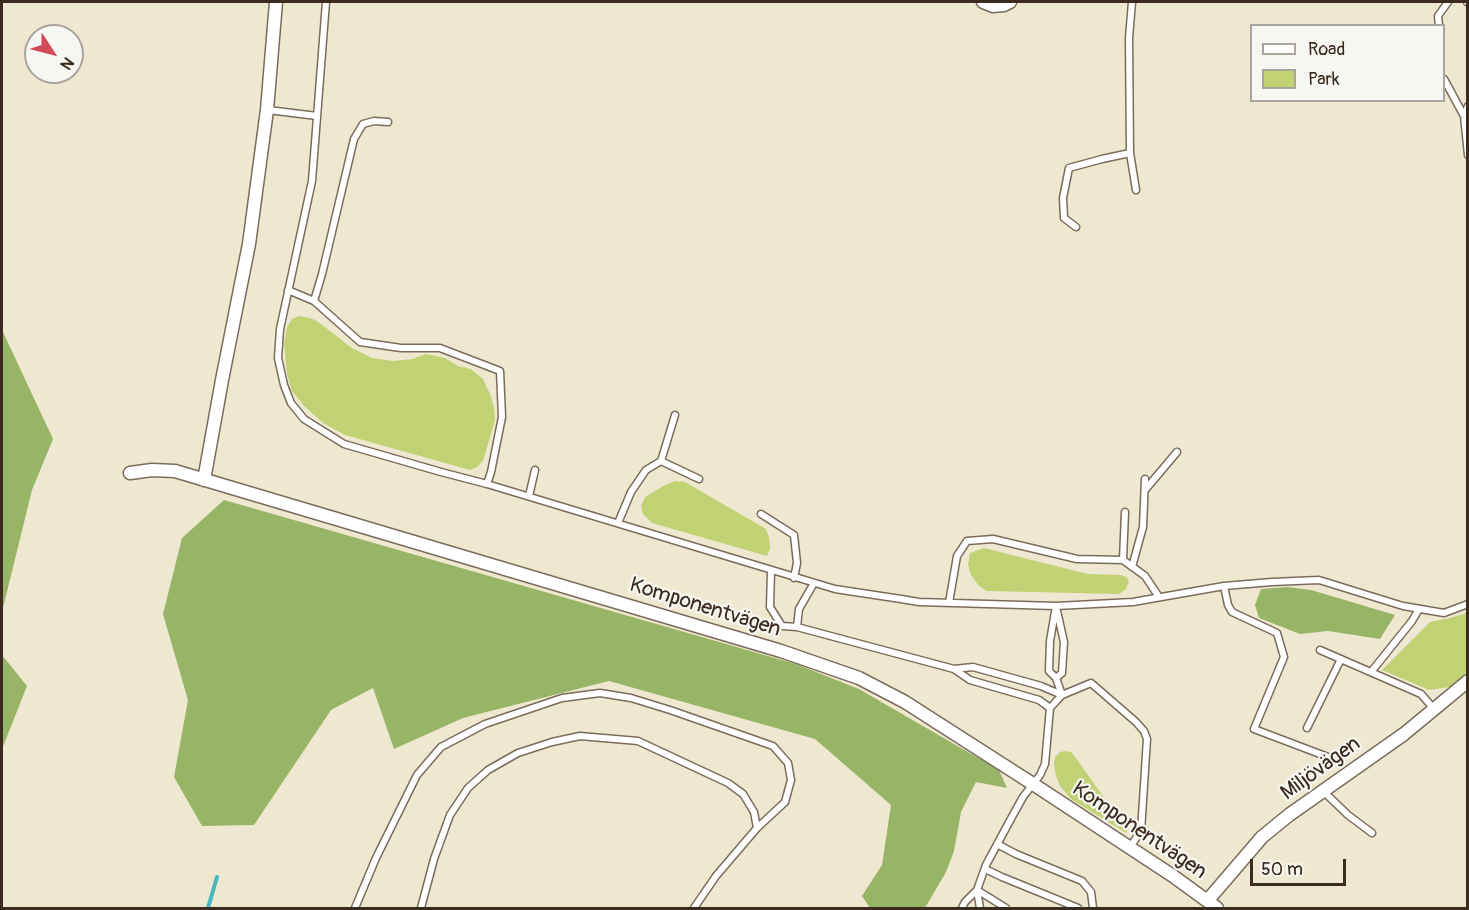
<!DOCTYPE html>
<html>
<head>
<meta charset="utf-8">
<style>
  body { margin:0 }
  #map { position:relative; width:1469px; height:910px; overflow:hidden; background:#efe8d0; font-family:Pangolin,sans-serif }
  canvas { display:block }
  .frame { position:absolute; inset:0; border:3px solid #3b2a1e; pointer-events:none }
  .legend { position:absolute; left:1250px; top:24px; width:195px; height:78px; box-sizing:border-box; background:#f6f6f2; border:2px solid #aba49d; margin:0; padding:8px 10px; list-style:none; font-size:18px; color:#3b2a1e }
  .legend li { display:flex; align-items:center; gap:12px; height:30px }
  .legend b { width:30px; border:2px solid #aba49d }
  .north { position:absolute; left:24px; top:24px; width:60px; height:60px; box-sizing:border-box; background:#f6f6f2; border:2px solid #aba49d; border-radius:50%; rotate:126deg; font-size:16px; font-weight:700; line-height:24px; text-align:center; color:#3b2a1e }
  .north::after { content:''; display:block; margin:auto; width:21px; height:27px; background:#d1495b; clip-path:polygon(50% 0,100% 100%,50% 72%,0 100%) }
  .scale { position:absolute; left:1250px; top:859px; width:96px; height:27px; box-sizing:border-box; border:3px solid #3b2a1e; border-top:0; padding-left:8px; font-size:18px; line-height:21px; white-space:nowrap; color:#3b2a1e; -webkit-text-stroke:4px #f6f6f2; paint-order:stroke }
</style>
</head>
<body>
<div id="map">
<canvas width="1469" height="910"></canvas>
<div class="frame"></div>
<ul class="legend">
<li><b style="height:8px;background:#fff"></b>Road</li>
<li><b style="height:16px;background:#c1d274"></b>Park</li>
</ul>
<div class="north">N</div>
<div class="scale">50 m</div>
</div>
<script>
const ctx = document.querySelector('canvas').getContext('2d');
ctx.lineJoin = 'round';
function fillPath(path, color) { ctx.fillStyle = color; ctx.fill(path, 'evenodd'); }
const shape = rows => new Path2D(rows.map(r => 'M' + r).join(''));
function trace(path, color, width, dash) { ctx.strokeStyle = color; ctx.lineWidth = width; ctx.lineCap = dash ? 'butt' : 'round'; ctx.setLineDash(dash || []); ctx.stroke(path); }
function drawText(font, color, halo, rows, align = 'center') {
  ctx.font = font + ' Pangolin,sans-serif'; ctx.lineWidth = 4.5; ctx.setLineDash([]); ctx.textBaseline = 'middle'; ctx.strokeStyle = halo; ctx.fillStyle = color; for (const [text, x, y, turn = 0] of rows) {
    ctx.save(); ctx.translate(x, y); ctx.rotate((+turn || 0) * Math.PI / 180); ctx.textAlign = isNaN(turn) ? turn : align; if (halo) ctx.strokeText(text, 0, 0); ctx.fillText(text, 0, 0); ctx.restore();
  }
}
fillPath(shape([
  [299,316,310,318,317,321,352,348,372,358,393,361,412,359,426,354,445,358,458,366,471,369,483,379,490,394,494,407,495,420,483,461,477,467,470,470,345,435,323,423,304,406,292,391,287,374,284,344,287,327,292,319],
  [675,481,685,482,766,529,769,537,770,548,767,556,652,523,643,514,641,506,645,497,665,485],
  [984,548,1088,574,1121,575,1126,577,1129,581,1126,589,1119,594,987,591,979,586,971,575,968,565,970,553],
  [1467,613,1467,672,1450,687,1429,690,1382,670,1430,622,1450,618],
  [1065,751,1071,752,1078,761,1127,830,1126,833,1071,799,1060,786,1056,776,1054,764,1055,757,1060,752]
]), '#c1d274');
fillPath(shape([
  [2,330,53,439,32,490,2,612],
  [224,500,796,664,859,689,999,770,1007,788,976,782,961,812,954,851,946,872,925,908,870,908,862,896,882,865,891,805,815,739,609,681,463,718,394,749,373,688,331,710,254,825,202,826,174,777,188,700,163,614,182,538],
  [1287,587,1311,590,1395,615,1380,639,1328,631,1300,634,1259,618,1255,605,1261,589],
  [2,655,27,686,2,749]
]), '#98b466');
trace(shape([
  [208,908,217,877]
]), '#48b7c0', 4);
const service = shape([
  [326,2,312,181,280,329,278,358,284,385,291,403,304,419,344,444,441,472,487,484,835,589,901,599,919,602,1056,606,1133,602,1224,586,1272,582,1319,580,1403,606,1444,613,1468,604],
  [1132,2,1129,38,1130,153,1136,190],
  [1467,2,1468,2],
  [1439,26,1438,16,1448,2],
  [1444,79,1464,116],
  [1468,106,1464,116,1468,155],
  [268,110,317,116],
  [1076,227,1064,218,1063,198,1069,168,1102,159,1130,153],
  [288,290,314,301,360,342,401,348,440,348,500,371,502,417,491,472,487,484],
  [314,301,322,274,354,139,363,124,374,121,388,122],
  [661,461,675,415],
  [1145,490,1177,452],
  [529,496,535,470],
  [761,514,794,535,797,563,794,578],
  [618,523,631,492,646,470,661,461,699,479],
  [1123,560,1125,512],
  [1132,567,1143,527,1145,479],
  [771,571,770,607,782,626,797,627,954,669,970,680,1039,700,1050,708],
  [1224,586,1228,605,1232,612,1277,633,1284,657,1254,729,1328,757],
  [949,603,957,556,967,541,993,539,1077,559,1123,560,1145,576,1159,597],
  [1056,606,1050,641,1049,671,1056,678,1062,695],
  [797,627,799,609,814,583],
  [1320,650,1421,694,1434,709],
  [954,669,973,667,1041,686,1062,695],
  [1371,672,1412,621,1419,609],
  [1056,678,1062,673,1064,642,1057,611],
  [1307,728,1341,659],
  [1323,791,1348,815,1372,833],
  [997,844,1016,854,1082,881,1091,892,1093,908],
  [985,869,1002,877,1078,908],
  [977,890,1006,908],
  [977,890,980,908],
  [355,908,376,858,417,775,441,747,485,724,562,698,600,693,631,698,670,710,773,746,788,763,791,780,785,802,757,828,716,876,694,908],
  [421,908,434,859,450,815,468,788,488,770,518,753,552,742,580,736,638,741,728,783,743,794,754,812,757,828],
  [962,908,965,902,977,890,986,865,1013,815,1023,797,1040,775,1045,764,1050,708,1062,695,1091,683,1136,722,1144,731,1147,739,1141,831,1130,847]
]);
const minor = shape([
  [983,2,993,6,1004,5,1010,2],
  [130,473,152,470,175,471,781,651,859,678,905,702,1033,784,1173,876,1217,908],
  [204,480,222,380,249,244,267,110,276,2],
  [1208,900,1262,837,1289,815,1404,734,1468,681]
]);
trace(service, '#7a6c5c', 9);
trace(minor, '#7a6c5c', 15);
trace(service, '#fff', 6);
trace(minor, '#fff', 12);
drawText('21px', '#3b2a1e', '#f6f6f2', [
  ["Komponentvägen",705,608,17],
  ["Miljövägen",1321,769,-36],
  ["Komponentvägen",1139,831,34]
]);
</script>
</body>
</html>
